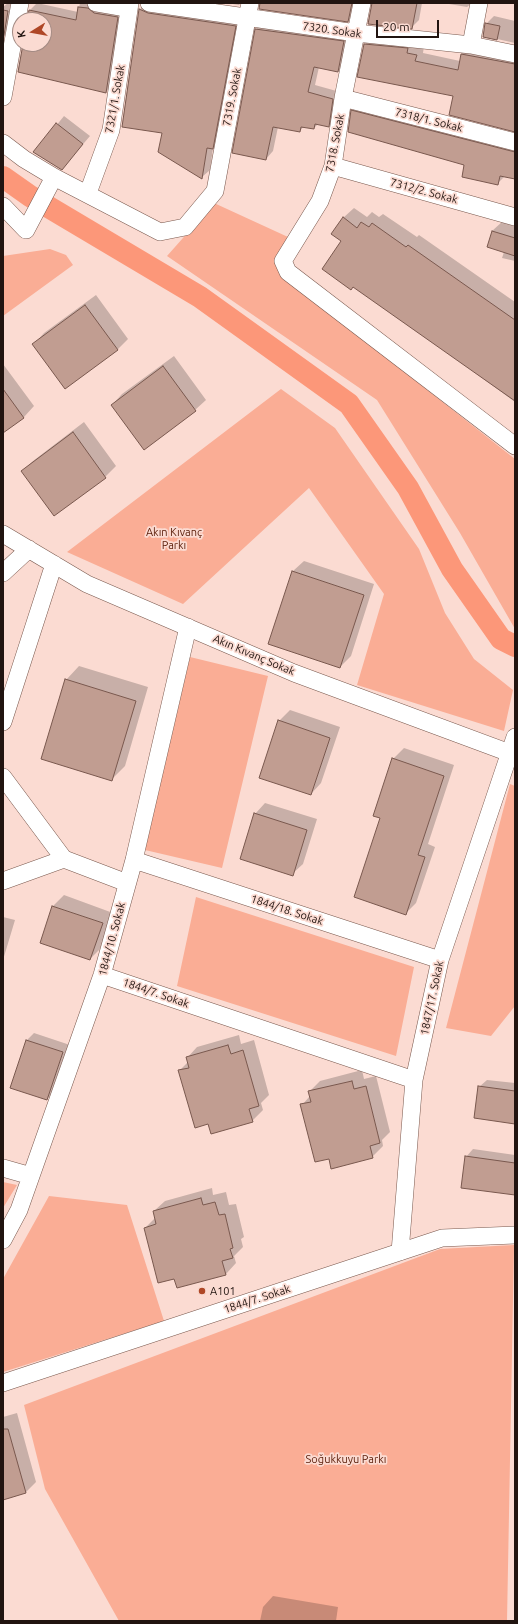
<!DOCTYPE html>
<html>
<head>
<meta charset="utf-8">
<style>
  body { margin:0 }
  #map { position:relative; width:518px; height:1624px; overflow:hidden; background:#fbdbd2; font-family:Ubuntu,sans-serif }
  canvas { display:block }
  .frame { position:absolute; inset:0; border:4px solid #211410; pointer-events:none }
  .north { position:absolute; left:12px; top:12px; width:40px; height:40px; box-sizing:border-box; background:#fbdbd2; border:1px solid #a48b84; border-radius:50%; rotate:259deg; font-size:11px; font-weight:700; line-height:16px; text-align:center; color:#211410 }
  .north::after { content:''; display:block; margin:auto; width:14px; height:18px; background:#af4726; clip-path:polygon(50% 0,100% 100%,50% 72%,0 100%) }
  .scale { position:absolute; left:376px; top:20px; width:63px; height:18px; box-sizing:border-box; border:2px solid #211410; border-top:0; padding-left:5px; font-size:12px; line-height:14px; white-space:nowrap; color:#211410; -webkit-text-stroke:3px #fbdbd2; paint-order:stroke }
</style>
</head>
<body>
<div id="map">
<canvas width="518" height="1624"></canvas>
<div class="frame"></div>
<div class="north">K</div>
<div class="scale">20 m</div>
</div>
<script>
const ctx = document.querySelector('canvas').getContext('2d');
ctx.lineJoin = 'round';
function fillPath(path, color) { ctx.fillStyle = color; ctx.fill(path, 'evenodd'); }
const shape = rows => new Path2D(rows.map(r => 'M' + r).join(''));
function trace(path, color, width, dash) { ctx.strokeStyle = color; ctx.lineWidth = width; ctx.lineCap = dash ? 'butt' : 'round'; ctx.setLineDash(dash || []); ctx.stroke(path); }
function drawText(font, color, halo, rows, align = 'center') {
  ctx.font = font + ' Ubuntu,sans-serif'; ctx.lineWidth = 3.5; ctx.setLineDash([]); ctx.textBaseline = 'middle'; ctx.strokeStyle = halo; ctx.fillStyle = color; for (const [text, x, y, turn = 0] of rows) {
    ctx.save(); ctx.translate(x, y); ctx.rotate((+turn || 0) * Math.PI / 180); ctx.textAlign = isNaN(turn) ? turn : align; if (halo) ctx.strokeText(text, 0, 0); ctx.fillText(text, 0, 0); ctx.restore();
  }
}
fillPath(shape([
  [214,203,288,237,274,261,284,277,515,459,515,629,460,533,377,400,167,256],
  [50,249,66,255,73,265,3,316,3,256],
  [281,389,335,428,419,549,445,613,474,659,513,690,504,731,357,685,384,594,309,488,183,604,67,552],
  [190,657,268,676,222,868,145,850],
  [510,784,515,786,515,1006,491,1036,446,1028],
  [196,897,414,967,396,1056,177,986],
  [3,1182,17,1185,3,1208],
  [49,1196,127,1205,164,1321,3,1372,3,1279],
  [514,1245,507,1621,119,1621,45,1489,24,1405,440,1249]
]), '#faad95');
fillPath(shape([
  [8,3,15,4,11,30,3,37,3,7],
  [37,3,78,12,80,3,96,3,125,10,113,84,106,92,24,44,44,44,44,20,28,20,30,10],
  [144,3,243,18,220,140,213,148,210,170,202,177,163,132,123,126,141,7],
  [226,3,241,3,239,5],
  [260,3,358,3,355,13,348,21],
  [372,3,422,3,419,20,411,28],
  [443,3,472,3,467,7],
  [494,16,515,21,515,43,484,36,486,24],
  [264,22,351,34,345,64,338,71,319,67,315,85,340,92,336,119,328,126,319,123,314,128,304,126,300,131,278,127,273,151,266,159,233,152,256,29],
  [373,36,424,46,423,53,460,61,461,54,470,46,515,55,515,131,365,44],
  [361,103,515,142,515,178,505,176,497,184,465,165,352,111],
  [64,116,90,136,62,169,35,152],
  [354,208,367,217,372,212,379,217,383,214,417,237,419,235,515,302,515,402,443,349,343,240,343,218],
  [503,221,515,225,515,261,502,258,504,252,492,231],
  [96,295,128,339,117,350,34,344,44,333],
  [174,356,206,400,195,410,112,405,122,394],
  [3,364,34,406,24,417,3,432],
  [84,422,116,466,105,477,54,515,22,471,33,461],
  [304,561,374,584,351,656,340,667,269,644,293,571],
  [79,666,148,687,125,766,111,780,66,680],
  [290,710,340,727,321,783,311,794,279,721],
  [404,748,454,765,428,844,435,847,416,903,405,914,381,818,393,759],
  [265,803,317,819,303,864,292,874,255,814],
  [64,895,113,913,100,949,90,959,41,942,53,906],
  [3,917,15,920,3,960],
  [34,1033,70,1045,54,1092,47,1099,27,1040],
  [239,1035,241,1044,254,1040,269,1095,261,1103,263,1110,252,1121,209,1123,179,1071,188,1062,187,1058,197,1047],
  [362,1070,364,1079,376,1076,390,1132,382,1140,383,1146,372,1157,329,1158,302,1105,310,1096,309,1092,320,1081],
  [487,1080,515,1083,515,1123,479,1087],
  [473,1149,515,1155,515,1194,466,1157],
  [212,1188,213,1195,226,1192,229,1205,236,1204,244,1237,241,1239,243,1247,234,1256,236,1263,226,1274,175,1277,145,1228,156,1217,154,1211,165,1201],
  [17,1413,36,1482,25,1493,3,1499,3,1417],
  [273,1596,338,1607,336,1621,260,1621,263,1607]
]), '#0003');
trace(shape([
  [3,177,30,196,200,297,349,404,408,488,452,569,501,639,515,646]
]), '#fc9779', 22);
const building = shape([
  [260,3,352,3,348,22,259,9,260,3],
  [372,3,417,3,412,29,368,24,372,3],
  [78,7,88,8,94,13,118,17,106,93,18,72,23,44,44,44,44,20,27,20,29,10,76,20,78,7],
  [139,9,148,13,236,26,213,149,207,148,202,179,158,152,162,133,122,127,139,9],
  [3,10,8,11,3,41,3,10],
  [485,23,500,26,497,40,483,37,485,23],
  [255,29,344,41,338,72,314,67,308,92,333,99,329,127,315,124,314,129,301,127,300,132,273,127,266,160,232,153,255,29],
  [364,44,408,48,407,53,417,55,415,61,458,70,461,54,515,64,515,132,449,115,453,96,357,77,364,44],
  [351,110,515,152,515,179,500,176,498,185,462,177,464,165,348,132,351,110],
  [56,123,83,144,62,170,33,152,56,123],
  [343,217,357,228,361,222,369,227,372,223,406,247,408,245,515,320,515,401,353,287,351,290,322,269,341,241,331,234,343,217],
  [492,231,515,238,515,256,487,247,492,231],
  [85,305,118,350,65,389,32,344,85,305],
  [163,366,196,411,144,450,111,405,163,366],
  [3,389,24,418,3,433,3,389],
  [73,432,106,478,54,516,21,471,73,432],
  [292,571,364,595,340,668,268,644,292,571],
  [65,679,136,701,112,781,41,759,65,679],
  [278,720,330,738,311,795,259,778,278,720],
  [392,758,444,776,418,855,425,857,406,915,354,897,380,818,373,816,392,758],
  [254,813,307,830,293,876,240,859,254,813],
  [52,906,103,923,90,960,40,943,52,906],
  [26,1040,63,1052,47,1100,10,1088,26,1040],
  [228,1045,231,1054,243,1050,259,1106,249,1109,253,1122,211,1134,208,1124,195,1128,178,1070,189,1068,186,1057,228,1045],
  [352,1081,354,1089,366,1086,380,1143,370,1146,373,1158,331,1169,329,1159,315,1162,300,1104,311,1102,308,1091,352,1081],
  [478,1086,515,1091,515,1124,474,1118,478,1086],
  [465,1156,515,1163,515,1195,461,1188,465,1156],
  [201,1198,203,1205,215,1202,219,1215,225,1214,233,1248,230,1249,233,1258,222,1261,226,1275,177,1288,174,1279,158,1283,144,1228,156,1224,153,1211,201,1198],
  [3,1429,8,1429,26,1493,3,1500,3,1429]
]);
fillPath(building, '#c19d91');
trace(building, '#79584e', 1);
const street = shape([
  [96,3,119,7,126,3],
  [149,3,356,33,471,45,515,54],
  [362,3,343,98,333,166,320,201,283,261,288,272,515,446],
  [471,45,479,3],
  [3,97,20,3],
  [343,98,515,142],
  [3,143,24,159,54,177,160,232,185,227,215,191,250,3],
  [333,166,515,217],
  [88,193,111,130,130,3],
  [3,206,26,230,54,177],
  [3,534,87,584,294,673,515,755],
  [3,573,29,549],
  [3,722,54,564],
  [3,777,64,859],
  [64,859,127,883],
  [134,860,440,960],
  [3,881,64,859],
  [102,975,414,1080],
  [3,1168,31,1176],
  [3,1240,19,1210,102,975,134,860,188,627],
  [400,1252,414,1080,440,960,515,737],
  [3,1383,442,1238,515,1235]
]);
trace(street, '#7a594e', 18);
trace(street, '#fff', 17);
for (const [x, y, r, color] of [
  [202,1291,4,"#af4726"]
]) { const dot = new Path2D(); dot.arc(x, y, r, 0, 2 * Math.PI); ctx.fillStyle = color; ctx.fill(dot); trace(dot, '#fbdbd2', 1.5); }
drawText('11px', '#211410', '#fbdbd2', [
  ["7320. Sokak",332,30,8],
  ["7319. Sokak",232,97,-79],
  ["7321/1. Sokak",115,99,-80],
  ["7318/1. Sokak",429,120,14],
  ["7318. Sokak",335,143,-79],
  ["7312/2. Sokak",424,191,15],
  ["Akın Kıvanç Sokak",254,655,23],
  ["1844/18. Sokak",287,910,18],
  ["1844/10. Sokak",112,939,-75],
  ["1844/7. Sokak",156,993,19],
  ["1847/17. Sokak",432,998,-78],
  ["1844/7. Sokak",257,1299,-18]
]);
drawText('11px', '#581b07', '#fbdbd2', [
  ["Akın Kıvanç",174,532],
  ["Parkı",174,545],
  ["Soğukkuyu Parkı",346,1459]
]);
drawText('11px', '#211410', '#fbdbd2', [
  ["A101",210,1291]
], 'left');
</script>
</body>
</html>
